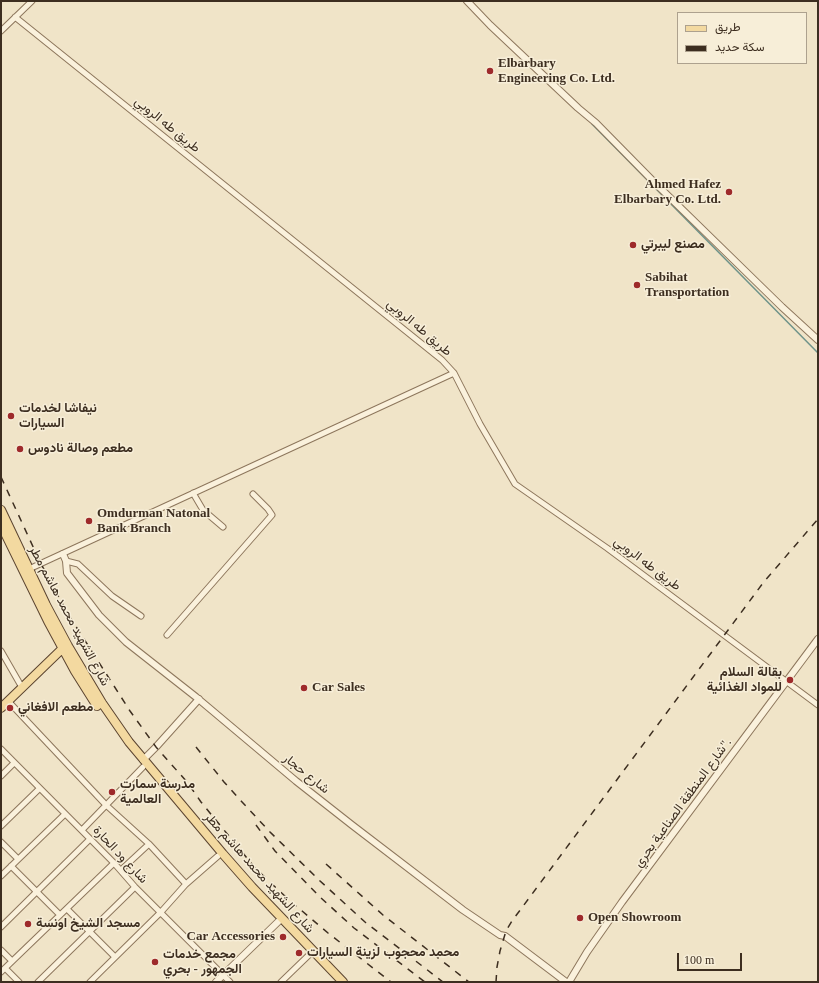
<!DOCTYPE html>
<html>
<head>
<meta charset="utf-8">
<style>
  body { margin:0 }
  #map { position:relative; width:819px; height:983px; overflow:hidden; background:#f0e4c8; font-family:"Times New Roman",Vazirmatn,serif }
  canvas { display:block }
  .frame { position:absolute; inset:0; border:2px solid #3d2e20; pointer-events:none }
  .legend { position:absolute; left:677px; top:12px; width:130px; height:52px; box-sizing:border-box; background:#f7eed8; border:1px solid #ada18e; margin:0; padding:5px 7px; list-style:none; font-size:12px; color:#3d2e20 }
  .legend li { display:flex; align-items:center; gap:8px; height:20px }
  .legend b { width:20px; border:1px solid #ada18e }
  .scale { position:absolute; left:677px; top:953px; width:65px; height:18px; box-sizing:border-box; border:2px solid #3d2e20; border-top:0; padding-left:5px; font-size:12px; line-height:14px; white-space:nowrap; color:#3d2e20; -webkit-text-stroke:3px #f7eed8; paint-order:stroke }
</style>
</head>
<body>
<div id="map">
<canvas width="819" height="983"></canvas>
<div class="frame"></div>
<ul class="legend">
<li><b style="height:5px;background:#f3d9a0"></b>طريق</li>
<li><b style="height:5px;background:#3d2e20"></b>سكة حديد</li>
</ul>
<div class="scale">100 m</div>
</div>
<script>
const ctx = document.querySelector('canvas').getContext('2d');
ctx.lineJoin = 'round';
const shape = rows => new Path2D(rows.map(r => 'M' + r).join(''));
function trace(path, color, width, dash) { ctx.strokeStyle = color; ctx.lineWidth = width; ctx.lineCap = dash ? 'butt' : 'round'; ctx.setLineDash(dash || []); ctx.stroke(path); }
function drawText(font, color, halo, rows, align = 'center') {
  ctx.font = font + ' "Times New Roman",Vazirmatn,serif'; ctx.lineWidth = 3; ctx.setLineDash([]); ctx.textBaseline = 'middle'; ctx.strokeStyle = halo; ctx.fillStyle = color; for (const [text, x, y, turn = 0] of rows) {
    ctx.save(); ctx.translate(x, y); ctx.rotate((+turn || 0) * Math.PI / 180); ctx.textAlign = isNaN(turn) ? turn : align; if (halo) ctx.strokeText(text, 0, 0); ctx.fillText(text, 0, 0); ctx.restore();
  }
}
trace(shape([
  [592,124,818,353]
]), '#6f938a', 1.5);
const minor = shape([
  [15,17,442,360,454,373,480,424,515,484,607,548,818,705],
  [1,31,32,1],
  [193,493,203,510,223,527],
  [66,561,78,564,112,596,141,616],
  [29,569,454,373],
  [167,635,272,515,268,509,253,494],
  [1,651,20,684],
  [8,701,106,805,149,844,186,884],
  [1,749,114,863,135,887,230,982],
  [1,776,14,763],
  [1,826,39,789],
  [82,830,143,767],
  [1,842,18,859],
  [11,866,60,915],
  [121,870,149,844],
  [1,876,65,814],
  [67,909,115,957],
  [1,927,90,839],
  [1,950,12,961],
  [5,968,19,982],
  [1,972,114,863],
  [38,982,135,887],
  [90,982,161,912,186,884,218,856],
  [281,982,310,954]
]);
const tertiary = shape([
  [467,1,490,25,578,108,596,123,655,183,782,307,818,340],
  [63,554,66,561,67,573,99,615,126,642,196,697,296,781,352,825,463,910,500,935,505,936,566,982],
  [143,760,156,747,199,699],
  [216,982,282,918],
  [569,982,587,952,622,902,818,639]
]);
const primary = shape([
  [1,510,46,605,68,646,102,703,129,742,223,854,252,887,343,982],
  [1,525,48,621,75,671,97,706],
  [1,708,63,648,68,646]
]);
trace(minor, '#8d765c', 7);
trace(tertiary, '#8d765c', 8);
trace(primary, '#5b4430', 10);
trace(minor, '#faf1dc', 5);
trace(tertiary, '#faf1dc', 6);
trace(primary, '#f3d9a0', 8);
trace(shape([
  [1,477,41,564,68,614,130,711,156,747,187,782,201,802,256,869,288,899,328,933,391,982],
  [196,747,224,782,243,803,270,832,319,880,365,922,443,982],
  [256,825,275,851,320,897,354,928,425,982],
  [326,864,383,915,469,982],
  [496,982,497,967,500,951,506,931,512,921,763,583,818,519]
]), '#3d2e20', 1.5, [7, 7]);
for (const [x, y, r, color] of [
  [490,71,4,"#9e2a2b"],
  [729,192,4,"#9e2a2b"],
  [633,245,4,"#9e2a2b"],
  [637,285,4,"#9e2a2b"],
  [11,416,4,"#9e2a2b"],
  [20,449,4,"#9e2a2b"],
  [89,521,4,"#9e2a2b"],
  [790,680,4,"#9e2a2b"],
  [304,688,4,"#9e2a2b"],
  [10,708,4,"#9e2a2b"],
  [112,792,4,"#9e2a2b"],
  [580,918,4,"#9e2a2b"],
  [28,924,4,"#9e2a2b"],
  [283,937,4,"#9e2a2b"],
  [299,953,4,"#9e2a2b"],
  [155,962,4,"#9e2a2b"]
]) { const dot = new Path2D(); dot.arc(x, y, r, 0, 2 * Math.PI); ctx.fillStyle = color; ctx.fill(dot); trace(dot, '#f7eed8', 1.5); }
drawText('bold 13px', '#3d2e20', '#f7eed8', [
  ["Elbarbary",498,64],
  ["Engineering Co. Ltd.",498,79],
  ["Ahmed Hafez",721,185,"right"],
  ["Elbarbary Co. Ltd.",721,200,"right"],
  ["مصنع ليبرتي",641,245],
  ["Sabihat",645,278],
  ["Transportation",645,293],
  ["نيفاشا لخدمات",19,409],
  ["السيارات",19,424],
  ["مطعم وصالة نادوس",28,449],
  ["Omdurman Natonal",97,514],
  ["Bank Branch",97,529],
  ["بقالة السلام",782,673,"right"],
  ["للمواد الغذائية",782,688,"right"],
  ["Car Sales",312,688],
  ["مطعم الافغاني",18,708],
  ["مدرسة سمارت",120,785],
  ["العالمية",120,800],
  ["Open Showroom",588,918],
  ["مسجد الشيخ اونسة",36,924],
  ["Car Accessories",275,937,"right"],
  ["محمد محجوب لزينة السيارات",307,953],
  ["مجمع خدمات",163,955],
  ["الجمهور - بحري",163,970]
], 'left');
drawText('13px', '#3d2e20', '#f7eed8', [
  ["طريق طه الروبي",167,125,39],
  ["طريق طه الروبي",419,328,40],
  ["طريق طه الروبي",647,564,37],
  ["شارع الشهيد محمد هاشم مطر",69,616,62],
  ["شارع حجار",306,774,39],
  ["شارع المنطقة الصناعية بحري\".",683,803,-54],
  ["شارع ود الحارة",120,855,47],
  ["شارع الشهيد محمد هاشم مطر",259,873,48]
]);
</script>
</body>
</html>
